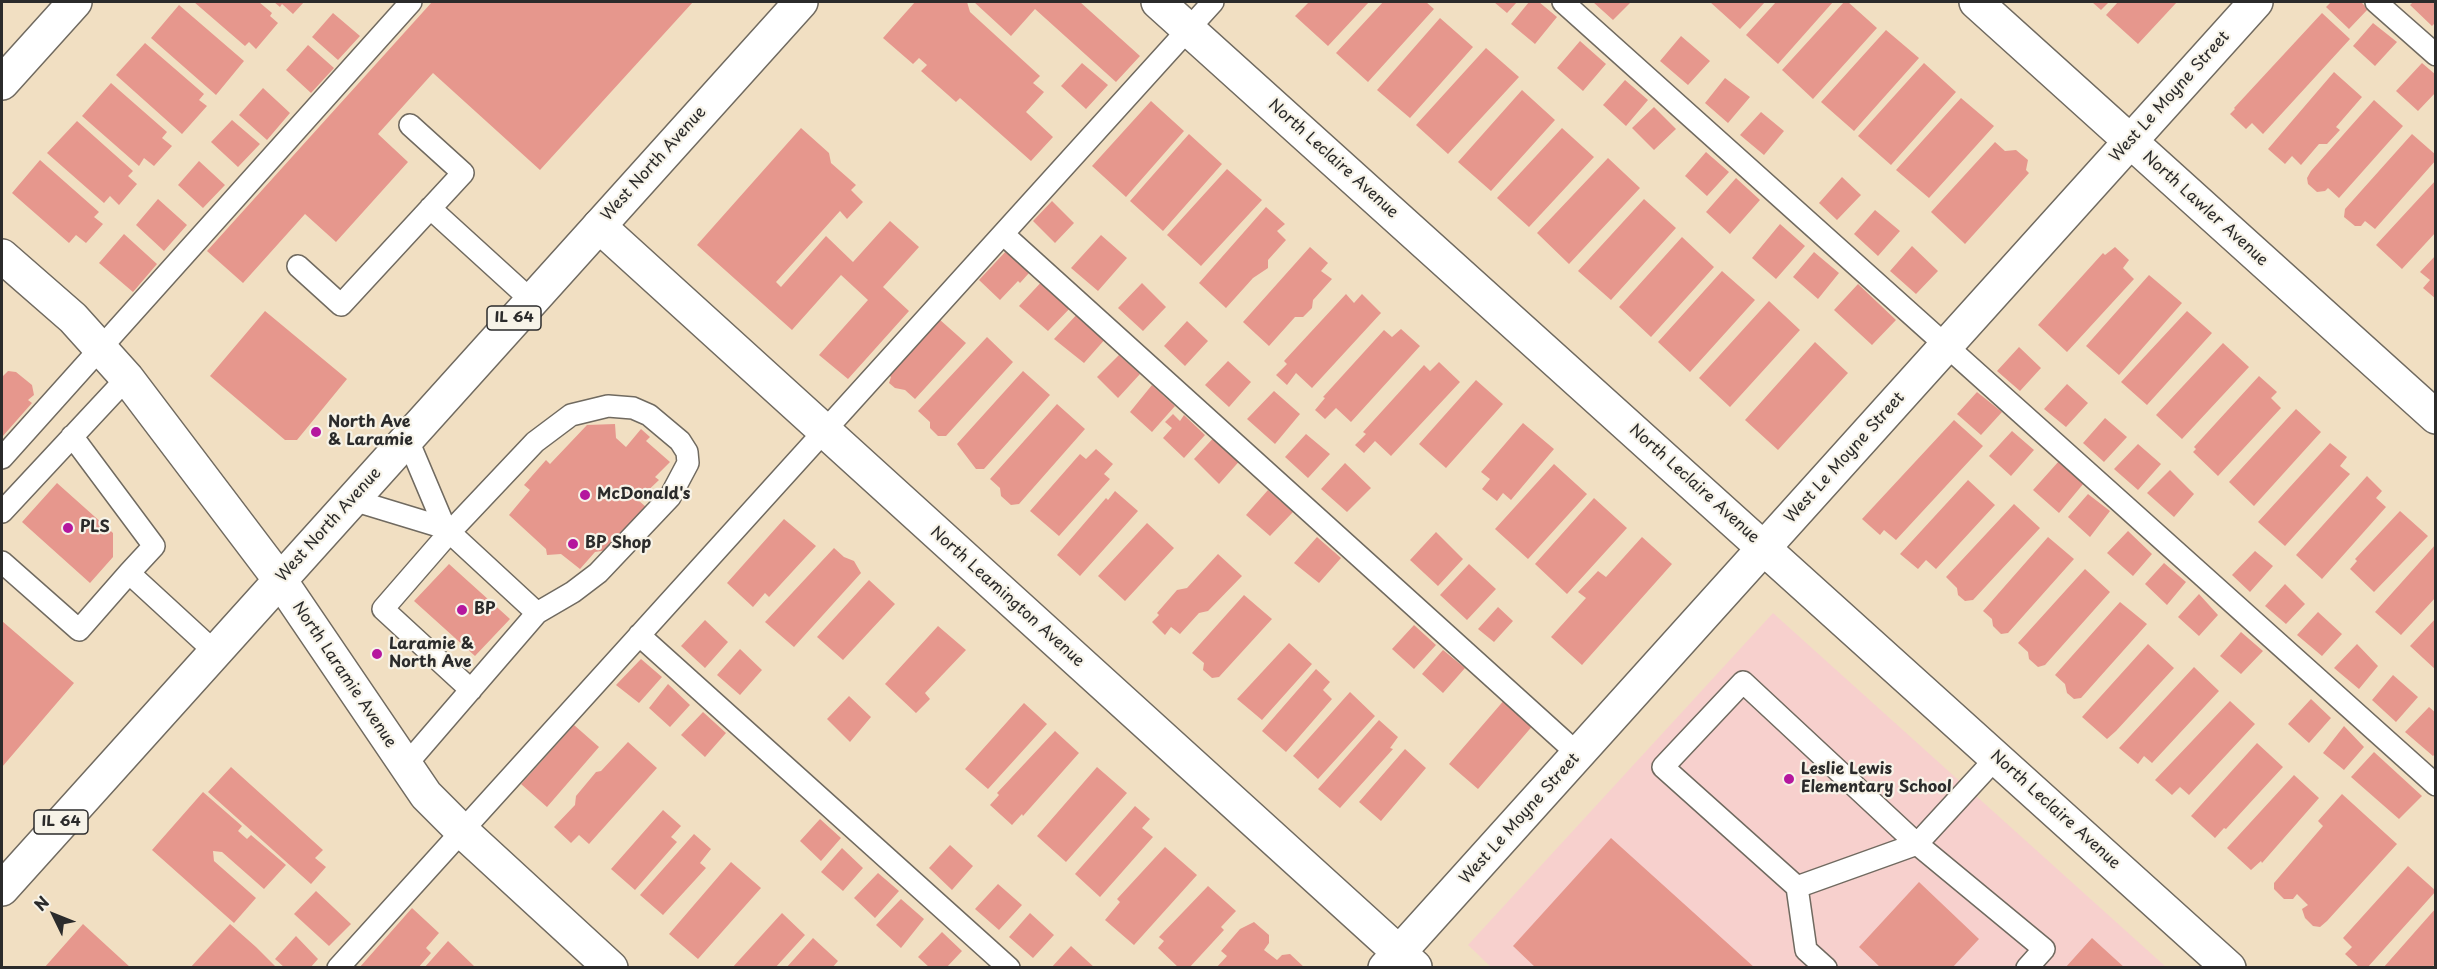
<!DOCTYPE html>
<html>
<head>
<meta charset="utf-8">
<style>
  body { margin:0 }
  #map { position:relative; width:2437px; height:969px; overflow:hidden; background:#f1dfc2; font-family:"Playpen Sans",sans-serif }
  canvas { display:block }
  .frame { position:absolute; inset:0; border:3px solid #2b2b2b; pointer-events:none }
  .north { position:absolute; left:24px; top:885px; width:60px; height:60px; -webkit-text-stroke:4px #f7f3e8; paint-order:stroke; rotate:313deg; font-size:16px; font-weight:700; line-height:24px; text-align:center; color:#2b2b2b }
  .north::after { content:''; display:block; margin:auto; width:21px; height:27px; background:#2b2b2b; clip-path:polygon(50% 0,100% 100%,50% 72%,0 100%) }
</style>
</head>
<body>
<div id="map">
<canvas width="2437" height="969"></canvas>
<div class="frame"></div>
<div class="north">N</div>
</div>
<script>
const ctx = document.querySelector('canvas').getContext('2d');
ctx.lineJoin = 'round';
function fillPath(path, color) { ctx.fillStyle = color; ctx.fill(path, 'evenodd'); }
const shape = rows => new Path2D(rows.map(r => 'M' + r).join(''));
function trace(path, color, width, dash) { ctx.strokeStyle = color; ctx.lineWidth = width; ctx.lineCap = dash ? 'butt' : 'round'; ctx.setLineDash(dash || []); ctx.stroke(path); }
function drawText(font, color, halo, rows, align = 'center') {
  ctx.font = font + ' "Playpen Sans",sans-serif'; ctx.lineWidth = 4.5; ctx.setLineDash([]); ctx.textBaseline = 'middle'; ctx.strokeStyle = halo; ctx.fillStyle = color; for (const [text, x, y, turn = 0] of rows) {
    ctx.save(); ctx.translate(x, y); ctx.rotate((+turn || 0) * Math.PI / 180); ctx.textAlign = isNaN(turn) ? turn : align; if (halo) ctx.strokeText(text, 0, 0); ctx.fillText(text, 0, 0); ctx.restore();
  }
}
fillPath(shape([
  [1773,613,2166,967,1492,968,1468,945]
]), '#f7d0cd');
fillPath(shape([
  [194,2,259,2,272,13,270,16,278,23,256,49,249,42,245,46],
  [274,2,304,2,293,14,282,4,280,7],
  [432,2,693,2,540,170,433,73,378,134,408,162,336,242,305,214,243,283,207,251],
  [915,2,967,2,970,12,1040,76,1033,83,1044,92,1026,112,1053,137,1031,161,960,98,956,102,921,71,927,65,919,58,913,64,883,38],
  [974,2,1080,2,1140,56,1116,82,1035,9,1011,36],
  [1309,2,1369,2,1328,46,1295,16],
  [1383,2,1426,2,1434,9,1368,82,1336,53],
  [1494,2,1517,2,1507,13],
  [1529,2,1539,2,1557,17,1535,44,1511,24],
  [1593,2,1631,2,1613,20],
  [1710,2,1765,2,1740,29],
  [1776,2,1833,2,1778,64,1746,35],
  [1844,2,1848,2,1877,28,1813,99,1782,70],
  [2092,2,2109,2,2101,10],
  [2118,2,2177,2,2138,44,2106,15],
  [2331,2,2361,2,2368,9,2349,29,2326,7],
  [2413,2,2436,2,2436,22,2432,26,2410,5],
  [179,5,244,61,216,95,151,38],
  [333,13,360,36,338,60,312,37],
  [2322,13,2350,39,2263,134,2252,123,2246,129,2230,114,2235,109,2234,108],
  [1440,18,1473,47,1410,118,1377,90],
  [2373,23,2397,42,2375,66,2353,46],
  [1886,30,1919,58,1854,131,1821,102],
  [1681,36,1710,61,1688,85,1660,61],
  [1580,41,1606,64,1583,91,1557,68],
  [145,43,204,94,199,100,207,106,182,134,116,75],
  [308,45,334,68,311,93,286,70],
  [1486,48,1519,77,1448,154,1416,125],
  [1082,63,1108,85,1086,109,1061,86],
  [1924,63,1956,92,1891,165,1858,136],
  [2422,63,2436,75,2436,92,2418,111,2396,91],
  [2334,72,2362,97,2336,127,2340,130,2327,144,2319,144,2301,165,2292,156,2285,164,2268,149],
  [1725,78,1750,97,1728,123,1705,103],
  [1625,80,1648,100,1626,126,1603,105],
  [111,83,167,132,162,138,172,146,154,166,144,158,139,166,82,116],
  [263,88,290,113,267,140,239,115],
  [1522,90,1555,120,1491,191,1458,162],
  [1961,98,1994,126,1929,198,1896,170],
  [2374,100,2403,126,2339,198,2328,188,2325,191,2317,192,2308,184,2307,178,2311,171],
  [1151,101,1184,131,1126,197,1092,166],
  [1654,107,1676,129,1654,150,1632,128],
  [1761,112,1784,131,1764,155,1740,135],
  [232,120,260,144,238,167,211,142],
  [77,121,133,171,128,176,137,184,119,205,110,196,104,203,47,153],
  [801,128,829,153,831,163,856,185,851,190,863,202,847,219,840,211,776,282,781,287,826,236,853,262,890,221,919,247,883,287,909,311,848,379,819,355,868,300,841,275,792,330,697,245],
  [1562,128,1594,157,1529,227,1497,198],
  [1189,134,1222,164,1163,231,1130,201],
  [2412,134,2436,155,2436,160,2375,229,2365,221,2361,226,2355,226,2344,217,2345,209],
  [1995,142,2005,151,2016,150,2028,160,2026,170,2029,173,1965,244,1931,212],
  [1706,152,1729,172,1707,196,1685,176],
  [1608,158,1640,188,1569,264,1537,233],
  [40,160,99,212,94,217,103,224,86,243,76,235,69,243,12,193],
  [199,161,225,185,203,208,178,185],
  [1227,169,1262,200,1201,266,1167,235],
  [1842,177,1861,195,1837,220,1819,203],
  [1736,178,1760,200,1730,234,1706,212],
  [2436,180,2436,232,2402,269,2376,245],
  [158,199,187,225,164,251,136,225],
  [1644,199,1676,228,1611,300,1578,271],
  [1052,201,1074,223,1055,243,1033,221],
  [1266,207,1285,224,1277,231,1286,240,1268,260,1268,268,1253,278,1226,308,1199,283],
  [1875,210,1900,231,1878,256,1854,234],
  [1780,224,1805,246,1776,279,1752,258],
  [124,234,157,264,133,292,99,263],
  [1101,235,1127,258,1098,291,1071,268],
  [1682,237,1714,267,1651,337,1619,307],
  [1912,246,1938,271,1916,294,1890,271],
  [1310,247,1328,263,1321,271,1332,279,1313,300,1312,308,1303,317,1295,317,1269,346,1243,322],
  [2115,247,2129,260,2123,268,2134,279,2067,352,2038,325,2103,253,2105,255],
  [1007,250,1029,273,1020,283,1018,281,1000,300,979,280],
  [1814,252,1839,273,1818,299,1793,277],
  [2436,255,2436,299,2423,288,2430,280,2420,272],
  [1722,271,1755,300,1690,372,1658,342],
  [2149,275,2182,303,2119,375,2086,346],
  [1046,277,1074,304,1048,331,1019,306],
  [1142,283,1166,307,1143,331,1118,308],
  [1858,284,1896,320,1872,345,1834,310],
  [1346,294,1354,303,1362,294,1381,313,1312,388,1296,373,1287,385,1276,375,1287,364,1284,361],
  [1769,301,1800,330,1730,407,1699,378],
  [265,311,347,379,297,440,285,440,210,376],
  [1080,311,1107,337,1084,363,1054,339],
  [2187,311,2212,333,2147,405,2121,382],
  [939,319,966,343,915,399,905,390,895,388,889,383,891,377,889,375],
  [1187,321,1208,341,1185,366,1164,346],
  [1401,329,1420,346,1351,422,1336,408,1325,419,1315,410,1325,398,1323,397,1384,330,1392,337],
  [987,337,1013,362,946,436,938,436,930,428,930,422,918,411],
  [1815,342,1848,373,1778,450,1745,420],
  [2223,343,2249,367,2182,439,2156,415],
  [2019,347,2041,368,2020,391,1997,371],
  [1119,355,1140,374,1118,398,1097,377],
  [1228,361,1251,382,1229,407,1205,385],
  [1439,362,1460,382,1391,456,1375,441,1364,453,1355,445,1366,434,1363,432,1424,365,1430,371],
  [8,371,16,372,32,385,34,395,28,400,32,403,2,437,2,375,3,376],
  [1023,371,1050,395,984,469,976,469,957,444],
  [2259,376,2277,392,2271,398,2281,408,2218,476,2193,452,2196,449,2194,447],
  [1476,380,1503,404,1446,468,1419,444],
  [2067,384,2088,403,2066,427,2044,409],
  [1152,385,1175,406,1152,432,1130,412],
  [1274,391,1300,414,1275,444,1247,419],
  [1977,392,2002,412,1981,435,1957,414],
  [1057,404,1085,429,1019,504,1011,505,1001,496,1000,488,990,479],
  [2296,409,2321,432,2254,506,2229,482],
  [1173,414,1180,421,1184,415,1205,435,1184,458,1163,438,1172,428,1165,422],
  [2105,418,2127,437,2104,462,2083,443],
  [1954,420,1983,446,1896,540,1884,530,1880,535,1862,519],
  [1523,423,1554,449,1511,500,1503,493,1497,501,1482,489,1490,479,1481,472],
  [615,424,616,438,626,447,641,429,650,437,646,441,670,462,655,477,659,480,638,500,646,507,608,546,608,550,595,552,580,569,561,554,547,555,546,549,509,515,530,490,524,485,546,460,550,464,587,425],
  [2012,431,2034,450,2011,476,1989,456],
  [1218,433,1243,457,1219,484,1194,459],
  [1306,434,1330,454,1308,478,1285,457],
  [2330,443,2347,457,2340,466,2350,474,2285,546,2258,522],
  [2138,444,2161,464,2138,490,2114,469],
  [1096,449,1113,464,1104,474,1110,479,1059,536,1030,511,1080,454,1086,459],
  [2059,461,2084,483,2059,513,2033,490],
  [1345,463,1371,488,1347,512,1321,489],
  [1554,464,1587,494,1528,559,1495,529],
  [2170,470,2194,494,2174,517,2147,493],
  [2367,476,2382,491,2376,498,2386,507,2322,579,2296,555],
  [1968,480,1995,505,1936,569,1926,560,1918,569,1900,554],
  [57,483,113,533,113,557,90,583,22,522],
  [1268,490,1293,512,1270,536,1246,515],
  [1115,491,1138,511,1080,576,1057,555,1106,498,1108,500],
  [2088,494,2110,511,2090,537,2068,517],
  [1594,498,1627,528,1567,594,1535,564],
  [2014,504,2040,528,1973,600,1965,601,1958,595,1957,588,1946,577],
  [2400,511,2428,536,2374,592,2350,569,2357,561,2355,559],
  [784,519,816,546,769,597,765,593,753,607,727,583],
  [1147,523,1174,548,1125,601,1098,576],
  [2128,531,2152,554,2133,576,2107,553],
  [1436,532,1463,559,1438,586,1410,560],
  [1317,537,1341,558,1319,583,1294,563],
  [1642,537,1672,564,1582,665,1551,637,1586,598,1578,592,1598,571,1606,577],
  [2048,537,2074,559,2008,633,2001,634,1993,626,1992,619,1983,611],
  [2436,544,2436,597,2401,635,2375,612],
  [834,548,844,557,854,561,861,573,794,647,765,622],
  [2255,551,2273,566,2250,592,2232,575],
  [1218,554,1242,576,1208,611,1199,613,1180,634,1171,627,1165,635,1152,622,1159,615,1157,613,1177,590,1187,588],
  [2164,563,2186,582,2167,605,2145,584],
  [449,564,510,619,475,656,414,601],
  [1469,564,1496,589,1467,620,1440,595],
  [2085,569,2110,592,2045,665,2038,667,2029,659,2028,652,2018,643],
  [869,580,895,604,843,660,817,637],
  [2285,584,2305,604,2286,624,2265,606],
  [2199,594,2218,615,2199,636,2178,617],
  [1244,595,1272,619,1219,677,1212,678,1203,670,1204,663,1192,653],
  [2120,602,2147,624,2081,698,2074,699,2067,693,2065,684,2055,675],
  [1498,607,1513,621,1494,642,1478,629],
  [2318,612,2342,634,2322,656,2297,635],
  [2436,618,2436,670,2410,646],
  [705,620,728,642,705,668,681,646],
  [2,621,74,683,2,767],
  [1414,625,1436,645,1414,669,1392,649],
  [938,626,966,650,925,693,930,699,916,713,885,684],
  [2241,632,2263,651,2241,674,2220,656],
  [1289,643,1312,664,1262,720,1237,699],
  [2148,644,2174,668,2116,731,2107,739,2082,717],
  [2357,644,2378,666,2359,689,2334,668],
  [740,649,762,670,740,695,717,675],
  [1443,650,1465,668,1443,693,1422,674],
  [641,659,662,677,639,703,616,685],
  [2194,667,2219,691,2152,763,2144,756,2138,764,2119,748],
  [1316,669,1330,682,1323,690,1332,699,1286,752,1262,731],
  [2393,675,2418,697,2396,722,2372,700],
  [668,684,690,705,670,727,649,708],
  [1350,692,1375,716,1318,779,1293,756],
  [849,696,871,717,850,742,827,719],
  [1506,698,1535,723,1478,789,1449,764],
  [2311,699,2331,718,2309,743,2288,724],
  [2230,701,2255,724,2189,795,2180,787,2172,795,2155,780],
  [1024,703,1047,724,988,789,965,769],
  [2429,707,2436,713,2436,753,2433,756,2405,732],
  [703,712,726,733,705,757,681,735],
  [1379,720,1398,737,1390,748,1393,749,1340,808,1318,789],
  [574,725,599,747,547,807,521,784],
  [2344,726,2364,747,2344,770,2323,753],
  [1055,731,1079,753,1023,816,1022,814,1012,825,990,805,999,795,997,793],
  [628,742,657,768,589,844,579,835,571,843,554,827,575,805,576,796,596,772,601,771],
  [2257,743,2283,767,2226,829,2224,828,2215,838,2191,816],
  [1405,749,1426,768,1381,821,1359,802],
  [2374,752,2422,796,2399,819,2351,777],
  [231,767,323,850,315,858,326,867,311,884,208,792],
  [1097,767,1127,793,1066,862,1037,836],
  [2294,775,2319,798,2262,863,2261,861,2251,870,2227,848],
  [203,792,242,826,238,831,247,839,251,835,286,865,264,889,222,852,213,851,214,861,256,898,234,923,152,850],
  [2342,794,2397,844,2327,921,2320,927,2313,926,2305,918,2302,909,2308,905,2297,894,2293,899,2284,899,2274,889,2274,883,2323,826,2318,821],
  [1135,806,1150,819,1142,828,1153,837,1100,897,1075,874],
  [663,810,681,826,671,837,677,842,635,890,611,869],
  [820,819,841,838,821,861,800,841],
  [694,834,711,849,700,863,706,868,663,915,640,895],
  [1611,838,1755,968,1536,968,1513,946],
  [950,845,973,866,952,890,929,868],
  [1165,847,1197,875,1134,945,1105,920,1120,902,1117,899],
  [842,848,863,868,843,891,821,872],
  [731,862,761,888,698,959,669,934],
  [2408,866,2436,891,2367,968,2360,968,2345,954,2352,947,2343,938],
  [878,873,899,891,875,918,854,898],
  [1919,882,1979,939,1952,968,1881,968,1859,947],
  [998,884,1022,905,999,930,975,909],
  [1208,886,1236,911,1221,927,1224,930,1189,968,1179,968,1158,948,1164,941,1159,937],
  [316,891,351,924,329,946,294,914],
  [901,899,924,919,901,948,876,925],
  [412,908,439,933,426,948,431,953,418,968,359,968],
  [2436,908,2436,963,2431,968,2383,968],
  [782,913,805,935,775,968,732,968],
  [1030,913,1054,935,1033,958,1009,937],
  [1254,922,1269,935,1269,943,1264,950,1277,960,1282,955,1290,954,1305,968,1216,968,1227,956,1221,951,1240,929],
  [83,924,131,968,44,968],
  [230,924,256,947,277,968,190,968],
  [942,932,962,951,946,968,930,968,918,957],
  [296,936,318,959,310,968,285,968,275,959],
  [813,938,838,961,832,968,786,968],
  [2092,938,2125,968,2065,968],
  [448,941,474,966,472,968,424,968],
  [1071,946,1095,968,1051,968]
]), '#e6978d');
const service = shape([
  [1563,2,2436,785],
  [2376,2,2436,55],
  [430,208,531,300],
  [1003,234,1578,754],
  [298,266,341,305,463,173,410,125],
  [72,436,154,546,129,573],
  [2,458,411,2],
  [353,500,445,528],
  [2,512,127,378],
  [2,562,79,630,129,573,215,652],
  [639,635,1009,968],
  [471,690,383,609,449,533,535,442,571,415,608,406,633,408,649,415,680,441,687,452,688,463,670,497,598,573,573,592,537,613],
  [405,766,537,613,445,528,407,438],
  [1797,887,1917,844,1997,757],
  [338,968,1213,2],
  [1826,968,1806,950,1797,887,1663,767,1743,682,1917,844,2044,949,2027,968]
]);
const minor = shape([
  [1158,2,2229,968],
  [1976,2,2436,417],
  [2,83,75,2],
  [599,226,1415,967],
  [1385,968,2256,2]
]);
const tertiary = shape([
  [2,256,73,318,127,378,280,580,426,795,462,831,611,968]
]);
const primary = shape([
  [2,889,801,2]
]);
trace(service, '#706a60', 24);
trace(minor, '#706a60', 36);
trace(tertiary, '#706a60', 36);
trace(primary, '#706a60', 36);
trace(service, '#fff', 21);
trace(minor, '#fff', 33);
trace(tertiary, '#fff', 33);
trace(primary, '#fff', 33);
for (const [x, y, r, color] of [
  [316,432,6,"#b5179e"],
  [585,495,6,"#b5179e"],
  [68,528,6,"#b5179e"],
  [573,544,6,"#b5179e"],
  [462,610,6,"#b5179e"],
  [377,654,6,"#b5179e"],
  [1789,779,6,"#b5179e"]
]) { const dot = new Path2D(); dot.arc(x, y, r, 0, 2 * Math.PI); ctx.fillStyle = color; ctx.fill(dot); trace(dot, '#f7f3e8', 2); }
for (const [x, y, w] of [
  [514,318,54],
  [61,822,54]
]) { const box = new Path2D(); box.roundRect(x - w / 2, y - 12, w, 24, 4.5); ctx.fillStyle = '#f7f3e8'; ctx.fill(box); trace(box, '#2b2b2b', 1.5); }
drawText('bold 15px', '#2b2b2b', null, [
  ["IL 64",514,318],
  ["IL 64",61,822]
]);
drawText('16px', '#2b2b2b', '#f7f3e8', [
  ["West Le Moyne Street",2170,97,-48],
  ["North Leclaire Avenue",1333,159,42],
  ["West North Avenue",654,164,-48],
  ["North Lawler Avenue",2205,209,42],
  ["West Le Moyne Street",1845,458,-48],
  ["North Leclaire Avenue",1694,484,42],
  ["West North Avenue",329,525,-48],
  ["North Leamington Avenue",1007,597,42],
  ["North Laramie Avenue",344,675,56],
  ["North Leclaire Avenue",2055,810,42],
  ["West Le Moyne Street",1520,819,-48]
]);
drawText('bold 16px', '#2b2b2b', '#f7f3e8', [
  ["North Ave",328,423],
  ["& Laramie",328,441],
  ["McDonald's",597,495],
  ["PLS",80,528],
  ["BP Shop",585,544],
  ["BP",474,610],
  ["Laramie &",389,645],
  ["North Ave",389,663],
  ["Leslie Lewis",1801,770],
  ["Elementary School",1801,788]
], 'left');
</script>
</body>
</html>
